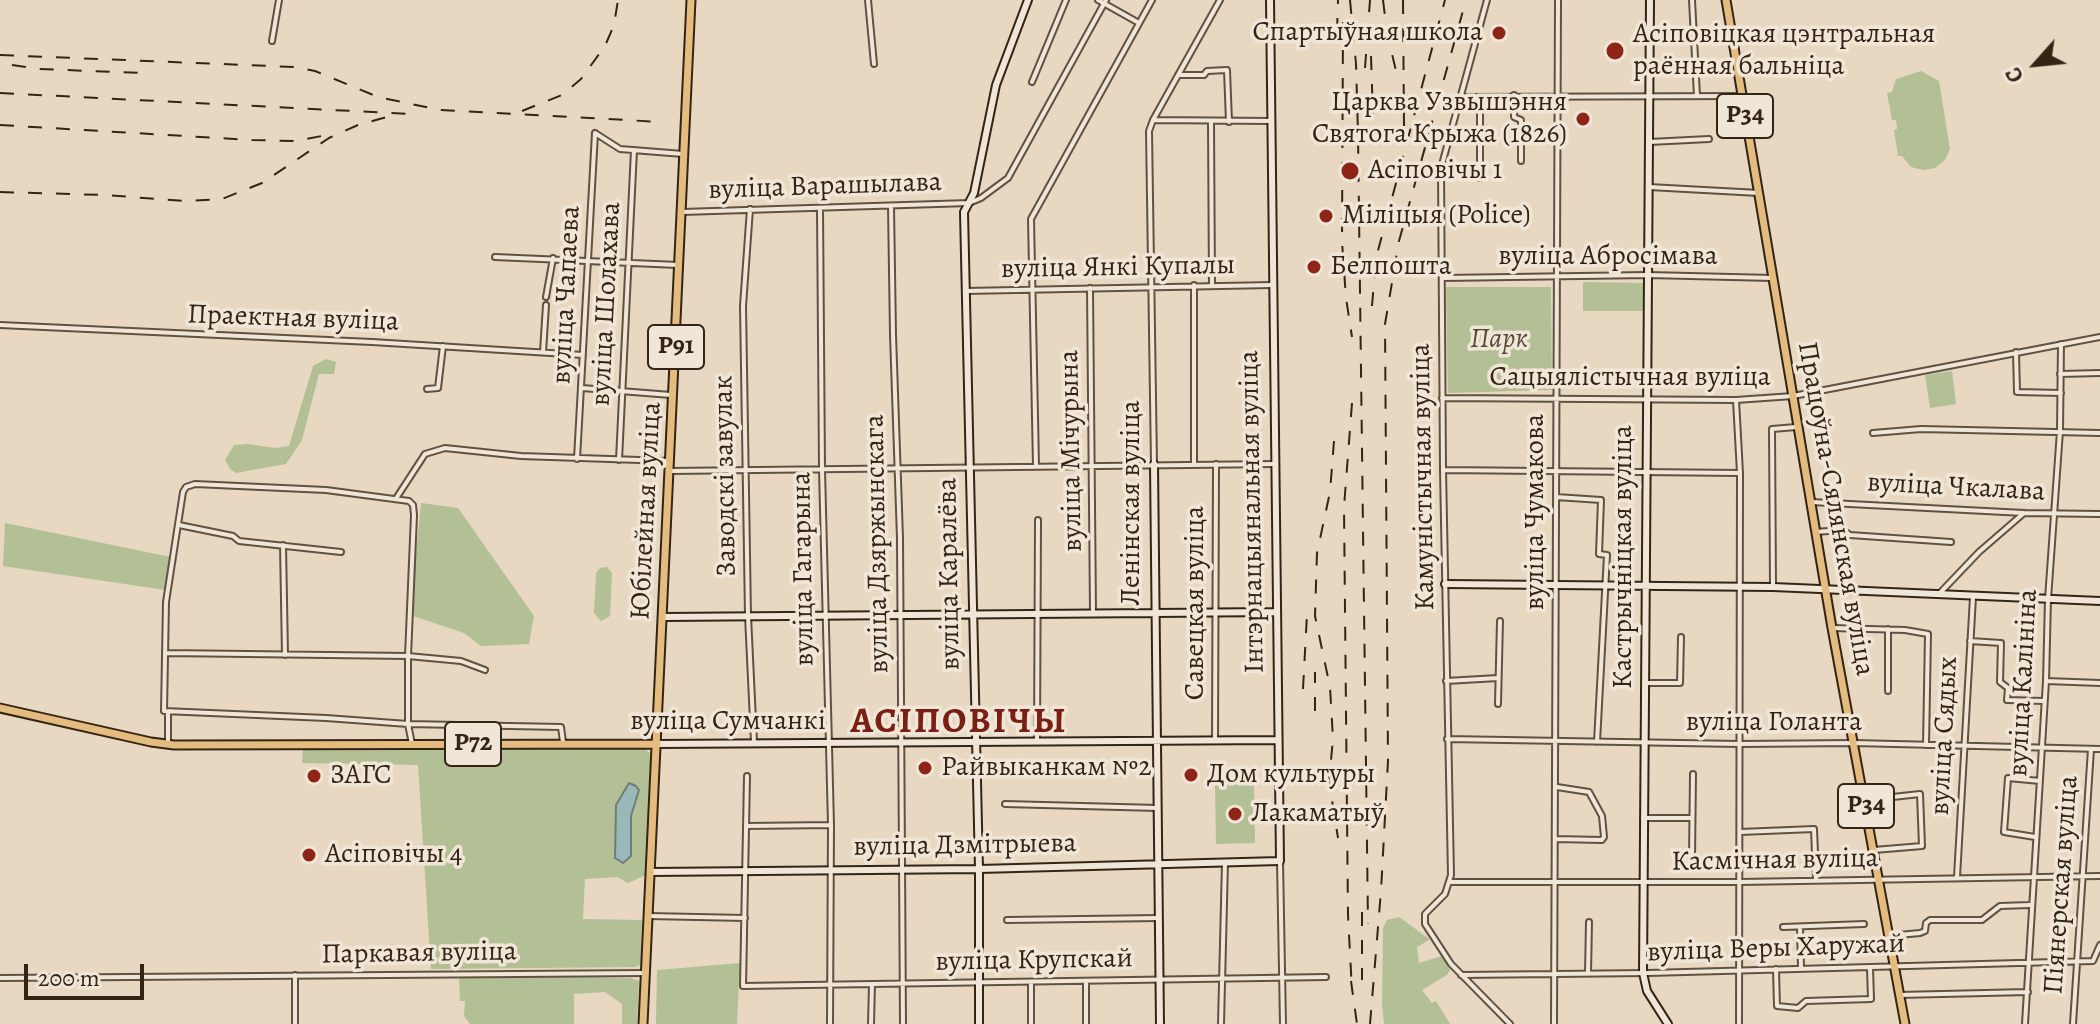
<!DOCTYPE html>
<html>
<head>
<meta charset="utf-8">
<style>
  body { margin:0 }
  #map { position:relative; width:2100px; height:1024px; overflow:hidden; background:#e8d8c1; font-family:Alegreya,serif }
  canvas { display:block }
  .north { position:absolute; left:1996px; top:24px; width:80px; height:80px; -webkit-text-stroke:6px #f0e6d7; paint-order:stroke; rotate:243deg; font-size:22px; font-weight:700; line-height:32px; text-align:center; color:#342415 }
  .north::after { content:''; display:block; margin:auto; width:28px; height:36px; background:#342415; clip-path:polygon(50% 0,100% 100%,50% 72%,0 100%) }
  .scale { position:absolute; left:24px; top:964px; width:120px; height:36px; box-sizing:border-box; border:4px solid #342415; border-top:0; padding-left:10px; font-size:24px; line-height:28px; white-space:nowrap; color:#342415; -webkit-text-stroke:6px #f0e6d7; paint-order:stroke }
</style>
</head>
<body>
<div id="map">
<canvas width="2100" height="1024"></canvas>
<div class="north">С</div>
<div class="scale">200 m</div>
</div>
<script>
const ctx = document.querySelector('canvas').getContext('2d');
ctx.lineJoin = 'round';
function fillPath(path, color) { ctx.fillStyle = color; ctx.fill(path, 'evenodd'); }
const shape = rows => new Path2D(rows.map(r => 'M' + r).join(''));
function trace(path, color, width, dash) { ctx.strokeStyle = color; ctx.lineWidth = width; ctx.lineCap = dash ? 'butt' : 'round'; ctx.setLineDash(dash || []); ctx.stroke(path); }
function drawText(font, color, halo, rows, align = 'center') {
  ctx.font = font + ' Alegreya,serif'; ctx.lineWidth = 7; ctx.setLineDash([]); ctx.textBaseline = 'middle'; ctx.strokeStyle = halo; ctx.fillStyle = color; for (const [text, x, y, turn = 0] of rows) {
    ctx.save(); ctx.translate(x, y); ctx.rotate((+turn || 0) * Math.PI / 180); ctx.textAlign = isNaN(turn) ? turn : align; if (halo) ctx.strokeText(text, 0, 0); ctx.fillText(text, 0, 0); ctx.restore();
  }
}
fillPath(shape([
  [1921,71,1939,81,1950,149,1945,160,1935,168,1923,170,1911,167,1902,156,1898,156,1894,130,1897,129,1896,120,1892,120,1887,93,1892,92,1896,79],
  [1583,282,1643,283,1643,311,1583,311],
  [1446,287,1551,287,1552,390,1448,393],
  [326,359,336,362,334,374,319,374,302,440,286,464,236,473,230,469,225,460,234,445,248,444,275,448,289,446,313,366],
  [1952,371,1956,404,1930,408,1925,375],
  [421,503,458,508,534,616,529,644,481,646,464,633,410,615],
  [5,523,171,557,165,590,3,566],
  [607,567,612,573,610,616,601,621,594,613,596,573,600,568],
  [643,748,650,753,652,760,646,875,628,883,617,877,585,879,583,919,642,920,641,965,635,967,431,969,418,765,302,763,303,749],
  [1254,783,1255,843,1216,844,1215,784],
  [1399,917,1428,938,1429,940,1417,947,1419,963,1442,956,1450,970,1447,975,1422,990,1432,1003,1436,1001,1450,1024,1384,1024,1382,1003,1383,928,1387,920],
  [740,963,737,1024,656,1024,657,970],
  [487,975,631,978,639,981,637,1024,622,1024,622,1004,605,992,574,994,574,1024,470,1024,464,1016,465,1001,460,1001,459,976]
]), '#b3bf95');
const water = shape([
  [629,783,636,786,639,790,631,816,631,856,623,863,615,858,616,805,629,783]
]);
fillPath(water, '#99b8ba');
trace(water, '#717d78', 2);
const street = shape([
  [868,0,874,64],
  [1098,0,1139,23],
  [1487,0,1441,168,1443,470,1451,875,1445,894,1425,914,1425,924,1451,964,1510,1024],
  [1692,0,1697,96],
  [272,41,279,0],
  [1178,75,1204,75,1207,71,1227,70,1229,122],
  [1032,82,1066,0],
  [1514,95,1514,117,1521,120,1521,161],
  [1463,97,1741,96],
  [1153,120,1271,121],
  [1211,122,1212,286],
  [595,133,620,149,683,154],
  [1649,142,1709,139],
  [1480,178,1480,97],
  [1649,187,1759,193],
  [891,206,893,335,900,538,903,1024],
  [820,208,822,470,831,825,830,1024],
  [750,209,743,306,748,616,754,742],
  [682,212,969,203,981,198,1008,178,1106,0],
  [495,257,678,265],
  [1443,278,1648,275,1773,278],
  [1194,285,1194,463],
  [1090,288,1093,613],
  [965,291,1272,285],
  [546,297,553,258],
  [0,325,372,342,583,355],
  [543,352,546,305],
  [2016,352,2017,392,2061,393],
  [2060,374,2100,373],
  [582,388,671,395],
  [427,389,438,388,443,346],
  [1442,398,1736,400,1793,396,2100,337],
  [1736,400,1740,473,1739,1024],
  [1873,433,1921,429,2100,433],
  [577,459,595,133],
  [619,460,634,150],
  [1154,464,1149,131,1153,120,1220,0],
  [1036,466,1031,219,1152,0],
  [1443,470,1740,473],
  [670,471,1275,464],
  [397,497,425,454,445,448,521,456,669,461],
  [1556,497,1601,500,1599,554,1607,555,1597,742],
  [1811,502,2024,513,2100,514],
  [179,525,233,536,239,541,341,552],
  [1815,532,1842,530,1850,535,1951,542],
  [283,545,285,655],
  [1773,587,1772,429,1796,427],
  [1939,594,1979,552,2024,513],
  [1832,628,1905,630,1928,634,1926,745],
  [1970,641,2001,643,2000,682,2008,688,2007,700,2044,701],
  [167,653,408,656,408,724,412,744],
  [485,670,461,661,408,656,414,515,413,505,409,501,326,490,195,484,186,487,183,492,166,602,164,711,326,718,408,724,561,727,563,742],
  [1446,681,1498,678],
  [2046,681,2100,683],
  [1646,683,1680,683,1681,637],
  [1888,691,1888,629],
  [1498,704,1500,621],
  [168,713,168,744],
  [1447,739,1739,744,1854,743,2100,749],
  [1037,741,1038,520],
  [1215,741,1216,464],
  [747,776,743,986,1326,977],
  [1865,800,1920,794,1922,846,1874,850],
  [1005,804,1158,808],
  [1643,818,1692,818],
  [746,826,831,825],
  [1740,832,1814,829,1816,879],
  [2035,837,2004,832,2008,778,2040,781],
  [1556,839,1602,840,1604,837,1602,816,1589,792,1557,787],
  [1692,858,1693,774],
  [1280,861,1283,1024],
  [1957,877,1973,597],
  [1450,882,1740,882,2100,876],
  [649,916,745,918],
  [1007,920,1159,918],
  [1783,927,1864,924],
  [1800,927,1801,968],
  [1888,936,1920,933,1925,931,1926,923,1930,920,1982,920,2000,906,2030,905],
  [1776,969,1777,1006,1798,1008,1806,1001,1871,999,1870,968],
  [1588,973,1589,922],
  [1461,975,1648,973,2093,961,2100,945],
  [0,978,646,973],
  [1086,981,1086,1024],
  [1031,983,1031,1024],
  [1899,995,2028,992],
  [295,1024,295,975],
  [871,1024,872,984],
  [1221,1024,1225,862],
  [1554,1024,1558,0],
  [2025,1024,2046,681,2048,599,2060,431,2061,344],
  [2073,1024,2091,749]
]);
const secondary = shape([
  [1650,0,1643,973,1647,991,1668,1024],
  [1154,464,1160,1024],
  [1445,584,1773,587,2100,601],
  [664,617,1276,612],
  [657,744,1278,740],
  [651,872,979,869,1280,861,1270,0],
  [979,1024,979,869,964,212,974,193,996,85,1028,0]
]);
const primary = shape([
  [1726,0,1832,628,1905,1024],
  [0,708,151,742,174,745,657,744],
  [643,1024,691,0]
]);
trace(street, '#615140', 8);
trace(secondary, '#342415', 10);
trace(primary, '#342415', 11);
trace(street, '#f0e6d7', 4);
trace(secondary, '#f0e6d7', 6);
trace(primary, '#e4bc80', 7);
trace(shape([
  [1350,0,1356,64,1358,133,1368,924],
  [1383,0,1387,33,1397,75],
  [1403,0,1404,128],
  [1343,22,1342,242,1346,298,1352,337],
  [1337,32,1338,0],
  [0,55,295,67,315,71,378,97,440,110,662,122],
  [1371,56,1373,117],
  [12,65,39,69,143,73],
  [1365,68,1370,0],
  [0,93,411,114],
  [522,111,562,95,581,79,605,46,614,25,618,0],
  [0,125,252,140,295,141,327,135],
  [0,192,105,195,184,201,222,199,262,183,329,138,358,125,387,117],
  [1372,306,1376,258,1445,0],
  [1352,403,1344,507,1348,915,1352,991],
  [1334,441,1330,492,1317,553,1315,616,1330,687,1333,739,1329,781,1338,838],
  [1303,689,1307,614],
  [1315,711,1315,672],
  [1362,912,1362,980],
  [1351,981,1357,1024],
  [1370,1024,1381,891,1388,761,1385,324,1399,241,1466,0]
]), '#342415', 2, [14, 14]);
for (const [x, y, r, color] of [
  [1499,33,8,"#8f2418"],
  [1615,51,10,"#8f2418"],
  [1583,119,8,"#8f2418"],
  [1350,171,10,"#8f2418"],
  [1326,216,8,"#8f2418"],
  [1314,267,8,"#8f2418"],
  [925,768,8,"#8f2418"],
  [1191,775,8,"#8f2418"],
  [314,776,8,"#8f2418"],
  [1235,814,8,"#8f2418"],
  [309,855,8,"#8f2418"]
]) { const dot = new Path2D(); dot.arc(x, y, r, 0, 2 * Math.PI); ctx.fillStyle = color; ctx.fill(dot); trace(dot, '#f0e6d7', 3); }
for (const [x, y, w] of [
  [1745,116,56],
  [676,347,56],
  [473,744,56],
  [1866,806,56]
]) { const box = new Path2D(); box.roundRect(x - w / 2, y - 22, w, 44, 6); ctx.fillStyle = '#f0e6d7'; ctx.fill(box); trace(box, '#342415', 2); }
drawText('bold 26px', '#342415', null, [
  ["Р34",1745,116],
  ["Р91",676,347],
  ["Р72",473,744],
  ["Р34",1866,806]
]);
drawText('28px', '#342415', '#f0e6d7', [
  ["Спартыўная школа",1483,33,"right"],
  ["Асіповіцкая цэнтральная",1633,35],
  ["раённая бальніца",1633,67],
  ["Царква Узвышэння",1567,103,"right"],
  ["Святога Крыжа (1826)",1567,135,"right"],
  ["Асіповічы 1",1368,171],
  ["Міліцыя (Police)",1342,216],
  ["Белпошта",1330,267],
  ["Райвыканкам №2",941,768],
  ["Дом культуры",1207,775],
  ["ЗАГС",330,776],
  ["Лакаматыў",1251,814],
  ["Асіповічы 4",325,855]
], 'left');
drawText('28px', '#342415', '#f0e6d7', [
  ["вуліца Варашылава",825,187,-2],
  ["вуліца Абросімава",1608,257],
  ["вуліца Янкі Купалы",1118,268,-1],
  ["вуліца Чапаева",567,295,-87],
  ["вуліца Шолахава",607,304,-87],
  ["Праектная вуліца",293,319,2],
  ["Сацыялістычная вуліца",1630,378],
  ["вуліца Мічурына",1072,451,-91],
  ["Заводскі завулак",726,476,-91],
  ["Камуністычная вуліца",1424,477,-91],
  ["вуліца Чкалава",1956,488,3],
  ["Ленінская вуліца",1132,503,-90],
  ["Працоўна-Сялянская вуліца",1835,509,80],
  ["Юбілейная вуліца",647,511,-87],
  ["Інтэрнацыянальная вуліца",1253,512,-91],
  ["вуліца Чумакова",1536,512,-90],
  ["вуліца Дзяржынскага",878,544,-91],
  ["Кастрычніцкая вуліца",1624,557,-90],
  ["вуліца Гагарына",804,569,-91],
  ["вуліца Каралёва",950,574,-91],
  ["Савецкая вуліца",1196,603,-90],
  ["вуліца Калініна",2024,683,-87],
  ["вуліца Сумчанкі",728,722],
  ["вуліца Голанта",1774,723],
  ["вуліца Сядых",1945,736,-87],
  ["вуліца Дзмітрыева",965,846,-1],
  ["Касмічная вуліца",1775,861,-1],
  ["Піянерская вуліца",2062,885,-86],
  ["вуліца Веры Харужай",1776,949,-2],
  ["Паркавая вуліца",419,954,-1],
  ["вуліца Крупскай",1034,961,-1]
]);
drawText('italic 28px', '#544b35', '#f0e6d7', [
  ["Парк",1499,340]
]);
ctx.letterSpacing = '2px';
drawText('bold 36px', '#7a1f14', '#f0e6d7', [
  ["АСІПОВІЧЫ",959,723]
]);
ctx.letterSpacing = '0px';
</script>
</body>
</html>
